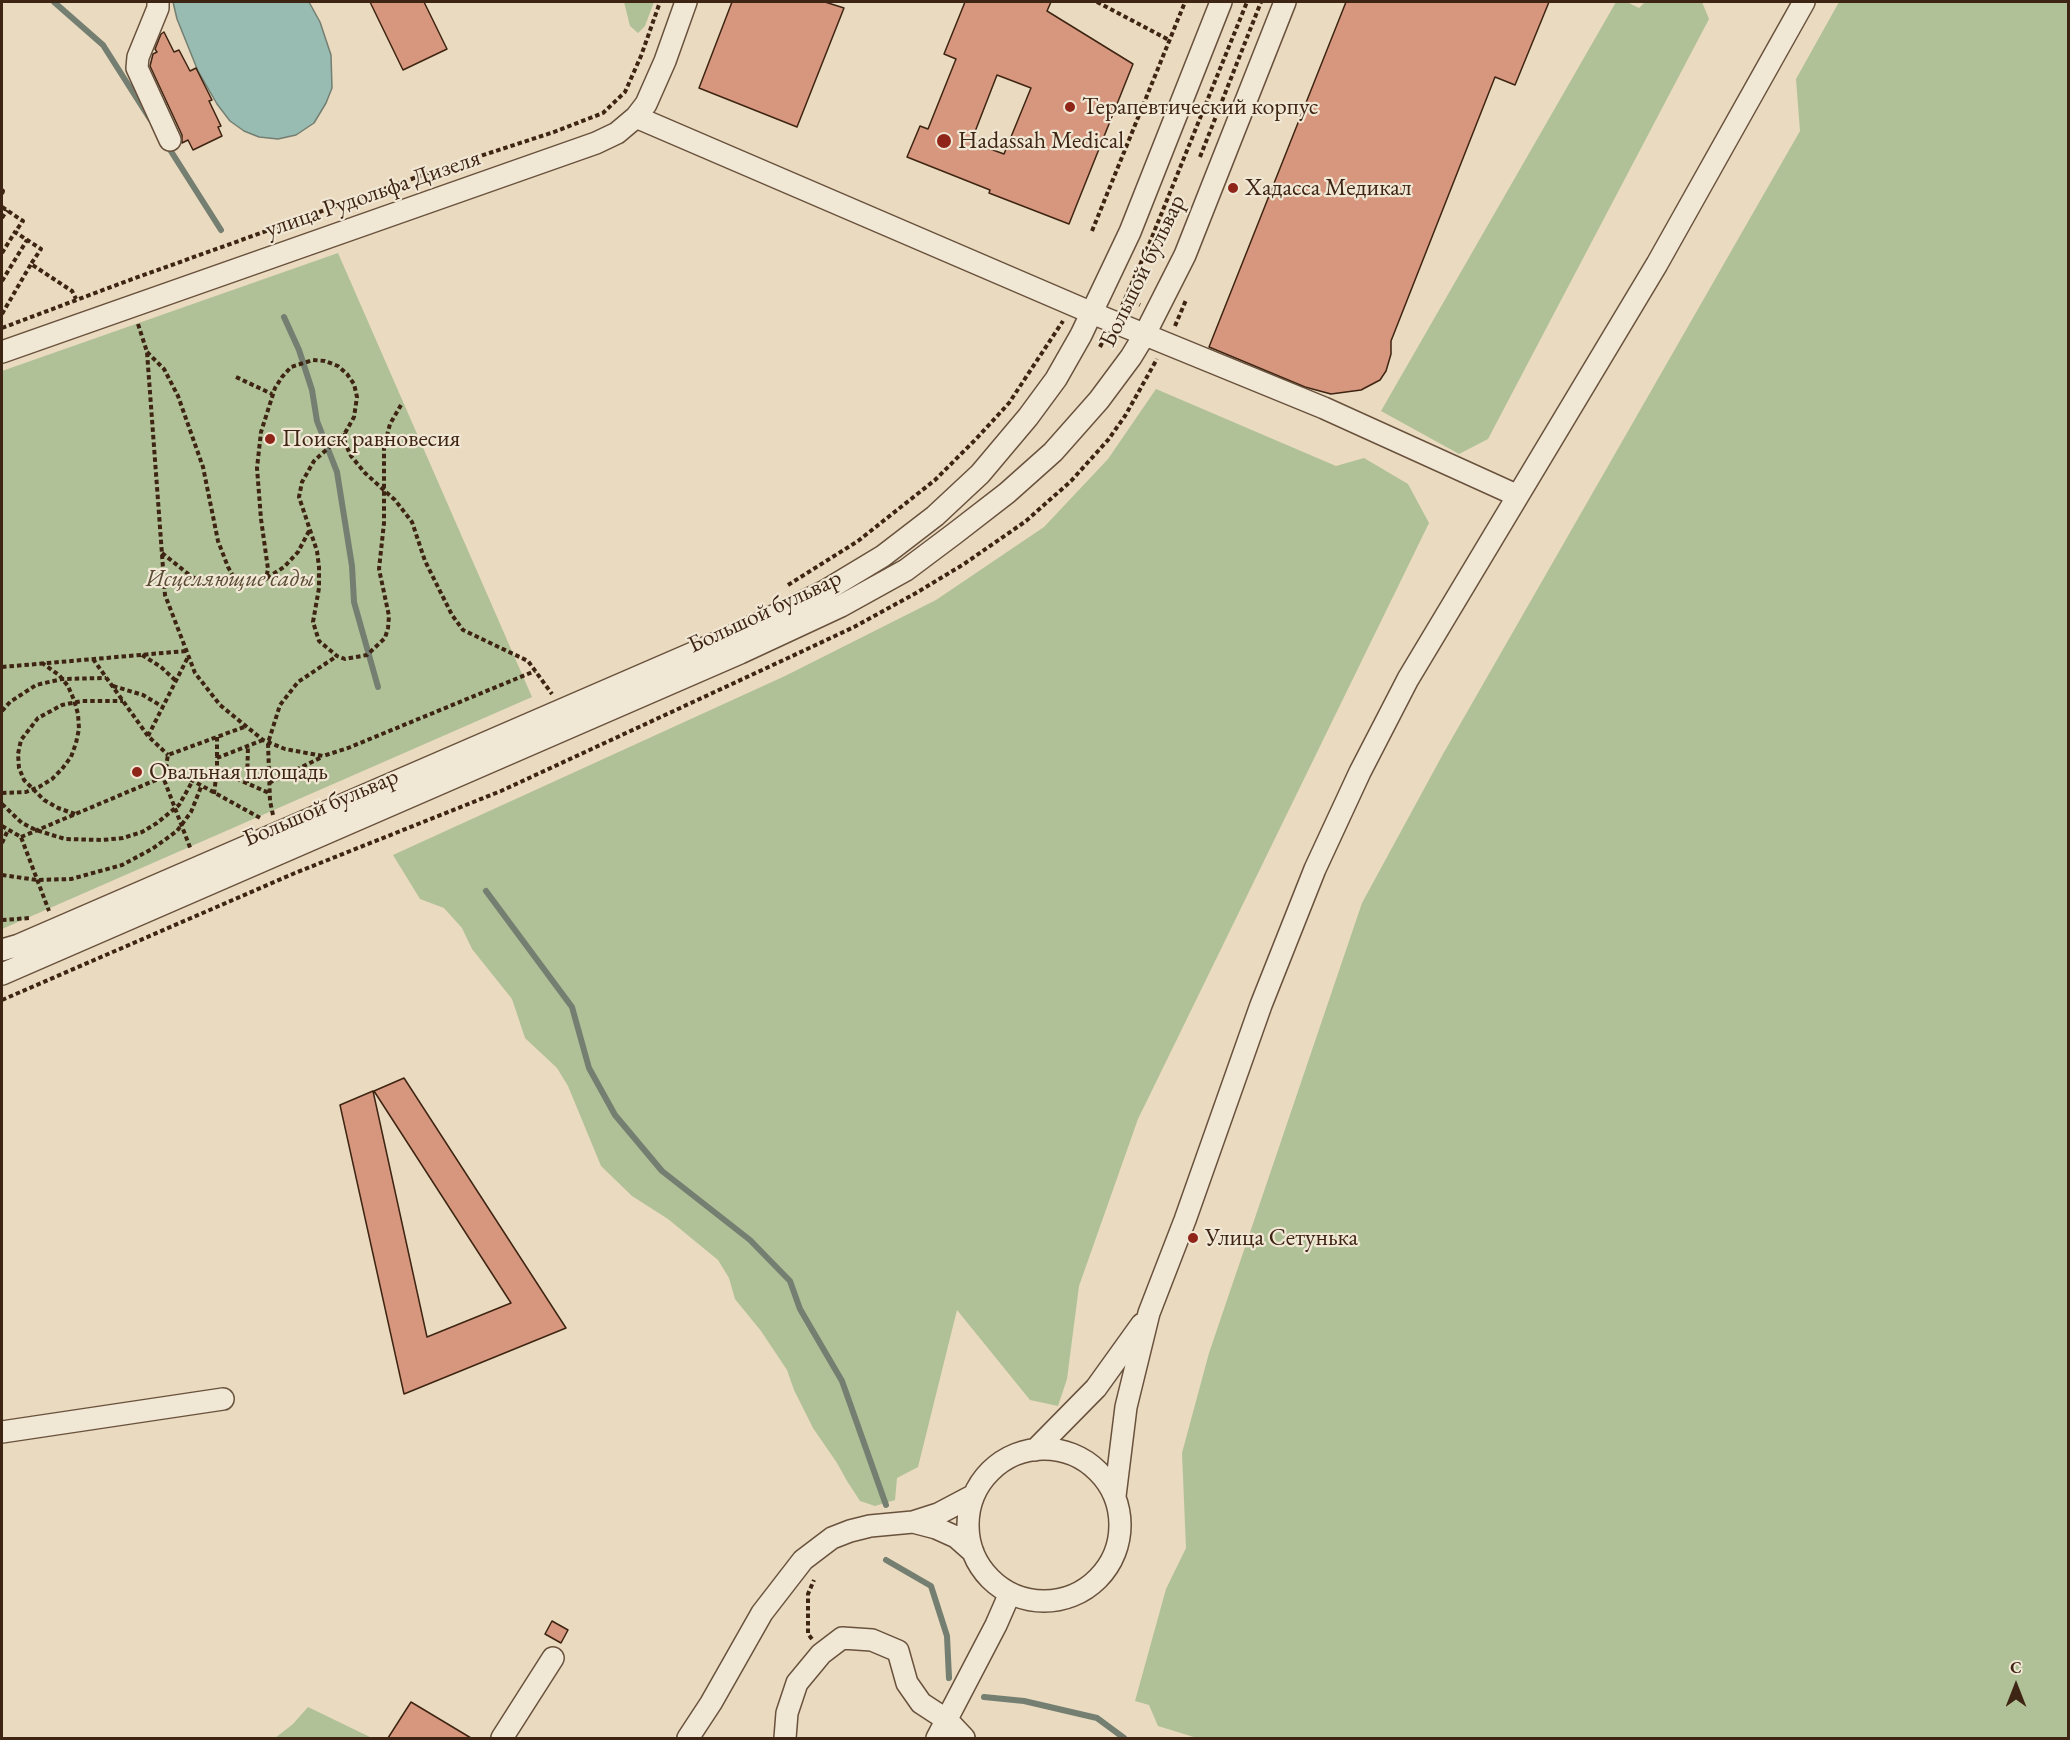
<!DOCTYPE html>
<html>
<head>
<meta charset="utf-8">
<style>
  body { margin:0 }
  #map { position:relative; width:2070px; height:1740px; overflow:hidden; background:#eadabf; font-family:"EB Garamond",serif }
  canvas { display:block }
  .frame { position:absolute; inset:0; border:3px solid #3e2412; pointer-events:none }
  .north { position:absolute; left:1986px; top:1656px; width:60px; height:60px; -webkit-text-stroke:4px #f1e7d5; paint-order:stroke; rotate:0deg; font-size:16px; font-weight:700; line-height:24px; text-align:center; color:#3e2412 }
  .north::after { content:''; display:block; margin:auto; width:21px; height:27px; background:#3e2412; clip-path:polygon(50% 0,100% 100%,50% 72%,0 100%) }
</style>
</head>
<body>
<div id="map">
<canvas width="2070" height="1740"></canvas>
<div class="frame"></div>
<div class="north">С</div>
</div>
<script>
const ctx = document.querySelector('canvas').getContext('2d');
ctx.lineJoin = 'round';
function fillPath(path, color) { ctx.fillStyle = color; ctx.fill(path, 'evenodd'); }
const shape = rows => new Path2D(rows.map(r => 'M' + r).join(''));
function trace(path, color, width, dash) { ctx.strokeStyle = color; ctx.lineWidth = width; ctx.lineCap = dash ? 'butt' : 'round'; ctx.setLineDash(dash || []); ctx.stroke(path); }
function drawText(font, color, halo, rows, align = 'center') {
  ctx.font = font + ' "EB Garamond",serif'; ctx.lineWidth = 4.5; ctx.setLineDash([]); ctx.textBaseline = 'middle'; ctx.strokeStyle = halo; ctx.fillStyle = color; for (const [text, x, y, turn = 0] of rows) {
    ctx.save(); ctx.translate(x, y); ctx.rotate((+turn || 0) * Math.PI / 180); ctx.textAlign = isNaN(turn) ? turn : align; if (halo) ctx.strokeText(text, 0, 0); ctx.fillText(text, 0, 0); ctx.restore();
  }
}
fillPath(shape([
  [624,2,654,2,645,26,638,33,630,26],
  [1616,2,1627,2,1639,8,1645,2,1702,2,1709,19,1488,439,1459,454,1381,411],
  [1839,2,2068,2,2068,1738,1197,1738,1158,1726,1149,1705,1135,1701,1166,1589,1186,1548,1182,1453,1209,1353,1362,903,1443,754,1800,131,1796,79],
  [338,253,532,697,2,929,2,371],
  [1156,389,1336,466,1364,458,1408,484,1429,523,1138,1119,1079,1286,1067,1379,1058,1406,1030,1400,957,1310,918,1467,897,1478,895,1500,875,1506,860,1501,847,1481,837,1463,813,1428,794,1390,787,1370,761,1331,735,1299,729,1278,718,1260,668,1219,632,1196,601,1166,568,1086,557,1068,525,1038,512,999,472,949,462,928,444,908,420,899,393,855,785,676,936,600,1044,527,1108,459],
  [308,1707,372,1738,275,1738,293,1724]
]), '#b0c197');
const water = shape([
  [173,2,309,2,320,22,331,55,332,88,326,103,314,123,296,135,278,139,259,137,244,131,230,121,217,104,198,71,177,19,173,2]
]);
fillPath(water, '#98bbb2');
trace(water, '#747f72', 1.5);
trace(shape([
  [54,2,103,45,150,119],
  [167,145,221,230],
  [284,317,299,350,312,390,317,421,337,472,352,566,354,602,378,687],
  [486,891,572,1007,589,1068,615,1115,662,1171,750,1240,790,1281,800,1309,842,1381,886,1505],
  [886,1560,931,1586,947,1636,949,1678],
  [984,1697,1024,1701,1097,1718,1124,1738]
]), '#747f72', 6);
const building = shape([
  [370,2,424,2,447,49,403,70,370,2],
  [732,2,825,2,844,8,797,127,699,88,732,2],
  [965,2,1051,2,1047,11,1133,64,1069,224,989,193,990,190,907,157,920,126,928,129,956,59,944,54,965,2],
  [997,75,1031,88,1004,154,971,142,997,75],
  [1346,2,1549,2,1515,85,1495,77,1391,341,1391,354,1386,371,1380,380,1361,390,1331,394,1305,387,1209,347,1346,2],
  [164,32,174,52,179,50,190,71,196,68,212,100,209,101,221,126,218,127,222,136,193,150,188,140,182,143,182,135,150,66,153,54,157,52,155,49,161,34,164,32],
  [404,1078,566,1328,404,1394,340,1105,373,1091,427,1337,511,1303,374,1091,404,1078],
  [552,1621,568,1630,561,1643,545,1634,552,1621],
  [411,1702,471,1738,388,1738,411,1702]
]);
fillPath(building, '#d6977e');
trace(building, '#3e2412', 1.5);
const minor = shape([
  [158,2,158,8,138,57,137,68,170,140],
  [636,117,1092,313,1324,408,1516,495],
  [2,352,596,143,617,133,636,117,646,104,665,61,686,2],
  [2,950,19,945,730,637,825,591,883,556,935,516,980,474,1028,417,1056,379,1081,335,1130,232,1221,2],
  [2,974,740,653,841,606,906,570,954,534,1007,493,1053,452,1099,400,1131,357,1145,334,1185,255,1285,2],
  [2,1432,223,1399],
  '968 1525a76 76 0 1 1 152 0a76 76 0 1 1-152 0Z',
  [1035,1450,1096,1388,1142,1324],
  [1115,1496,1126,1407,1149,1313,1185,1220,1261,1005,1315,869,1360,772,1408,679,1657,264,1804,2],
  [913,1522,936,1528,956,1537,973,1552],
  [502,1738,553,1658],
  [688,1738,711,1703,762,1613,803,1560,832,1538,850,1531,870,1526,913,1522,938,1514,974,1495],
  [785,1738,787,1713,797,1683,821,1654,842,1638,872,1640,898,1651,907,1683,921,1703,947,1720,964,1738],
  [937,1738,996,1625,1010,1593]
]);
trace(minor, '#69523d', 24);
trace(shape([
  [1097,2,1169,40],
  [1200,157,1261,2],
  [2,190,3,191,2,194],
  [2,207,23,221,15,232,41,249,31,264,72,291,76,299],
  [2,218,7,210],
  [1092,231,1185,2],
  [2,253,15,232],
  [2,281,27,240],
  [1126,298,1140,305],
  [1122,306,1150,242,1247,2],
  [2,314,31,264],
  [138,324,147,352,165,595,195,673,220,705,263,740,285,749,323,756,348,748,535,671],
  [1175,326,1186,300],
  [2,328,127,281,431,172,554,132,603,113,625,92,641,56,660,2],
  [1100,347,1104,339],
  [147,352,164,369,178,396,203,467,218,541,228,567,236,581,244,585,256,583,266,579,268,569,261,519,257,468,261,432,275,388,282,377,291,367,313,360,325,361,338,366,347,374,354,384,357,397,354,417,345,433,314,461,302,482,299,497,317,551,319,567,319,588,313,622,319,641,337,656,345,659,367,655,385,638,388,628,389,616,379,569,384,523,384,447,390,424,401,405],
  [236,377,272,394],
  [345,433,345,443,351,456,365,473,395,500,412,522,425,561,452,615,463,630,528,661,552,694],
  [162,553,192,577,216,586,243,585],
  [267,578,284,567,298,552,309,531],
  [788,585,858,541,935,480,976,439,1009,403,1063,321],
  [142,655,161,667,176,681],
  [93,659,148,736,168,755],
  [2,667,186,651],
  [113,686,143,695,163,707],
  [2,711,10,702,36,685,62,679,106,678],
  [244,727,168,755,166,766,262,819],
  [148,736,188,657],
  [217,737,217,758],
  [263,740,217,758,217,770,269,793],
  [166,766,163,777,191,850],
  [247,783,248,746],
  [269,783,322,757],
  [2,793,26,792,39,787,52,779,62,769,71,757,76,743,79,729,78,714,74,700,68,686,59,675,42,663],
  [214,794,217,770],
  [2,804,22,823,36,830,65,839,102,840,123,838,142,832,157,823,179,805,192,782],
  [75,814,58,808,44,800,24,780,19,768,18,754,21,740,38,718,62,705,82,701,123,701],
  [273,815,270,801,268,743,280,705,298,682,337,656],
  [2,826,21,837,49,911],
  [21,837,163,777],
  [2,843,8,830],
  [2,875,37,880,71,879,122,865,152,849,177,831,191,812,201,787],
  [2,920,30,918],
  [2,1000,295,873,501,791,788,658,854,627,916,593,964,564,1026,521,1071,481,1108,440,1125,416,1157,359],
  [812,1639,808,1634,808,1594,814,1580]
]), '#3e2412', 4, [4.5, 3]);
trace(minor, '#f1e7d5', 21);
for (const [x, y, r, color] of [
  [1070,107,6,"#8f2418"],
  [944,141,8,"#8f2418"],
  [1233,188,6,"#8f2418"],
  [270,439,6,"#8f2418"],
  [137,772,6,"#8f2418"],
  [1193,1238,6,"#8f2418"]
]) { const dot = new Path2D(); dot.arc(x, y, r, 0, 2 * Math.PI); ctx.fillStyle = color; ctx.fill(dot); trace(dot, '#f1e7d5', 2); }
drawText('24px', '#3e2412', '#f1e7d5', [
  ["Терапевтический корпус",1082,107],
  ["Hadassah Medical",958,141],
  ["Хадасса Медикал",1245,188],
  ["Поиск равновесия",282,439],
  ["Овальная площадь",149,772],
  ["Улица Сетунька",1205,1238]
], 'left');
drawText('24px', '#3e2412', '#f1e7d5', [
  ["улица Рудольфа Дизеля",373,194,-19],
  ["Большой бульвар",1143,271,-64],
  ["Большой бульвар",765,612,-25],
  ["Большой бульвар",321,808,-23]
]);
drawText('italic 24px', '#5a4b33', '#f1e7d5', [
  ["Исцеляющие сады",230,579]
]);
</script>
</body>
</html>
